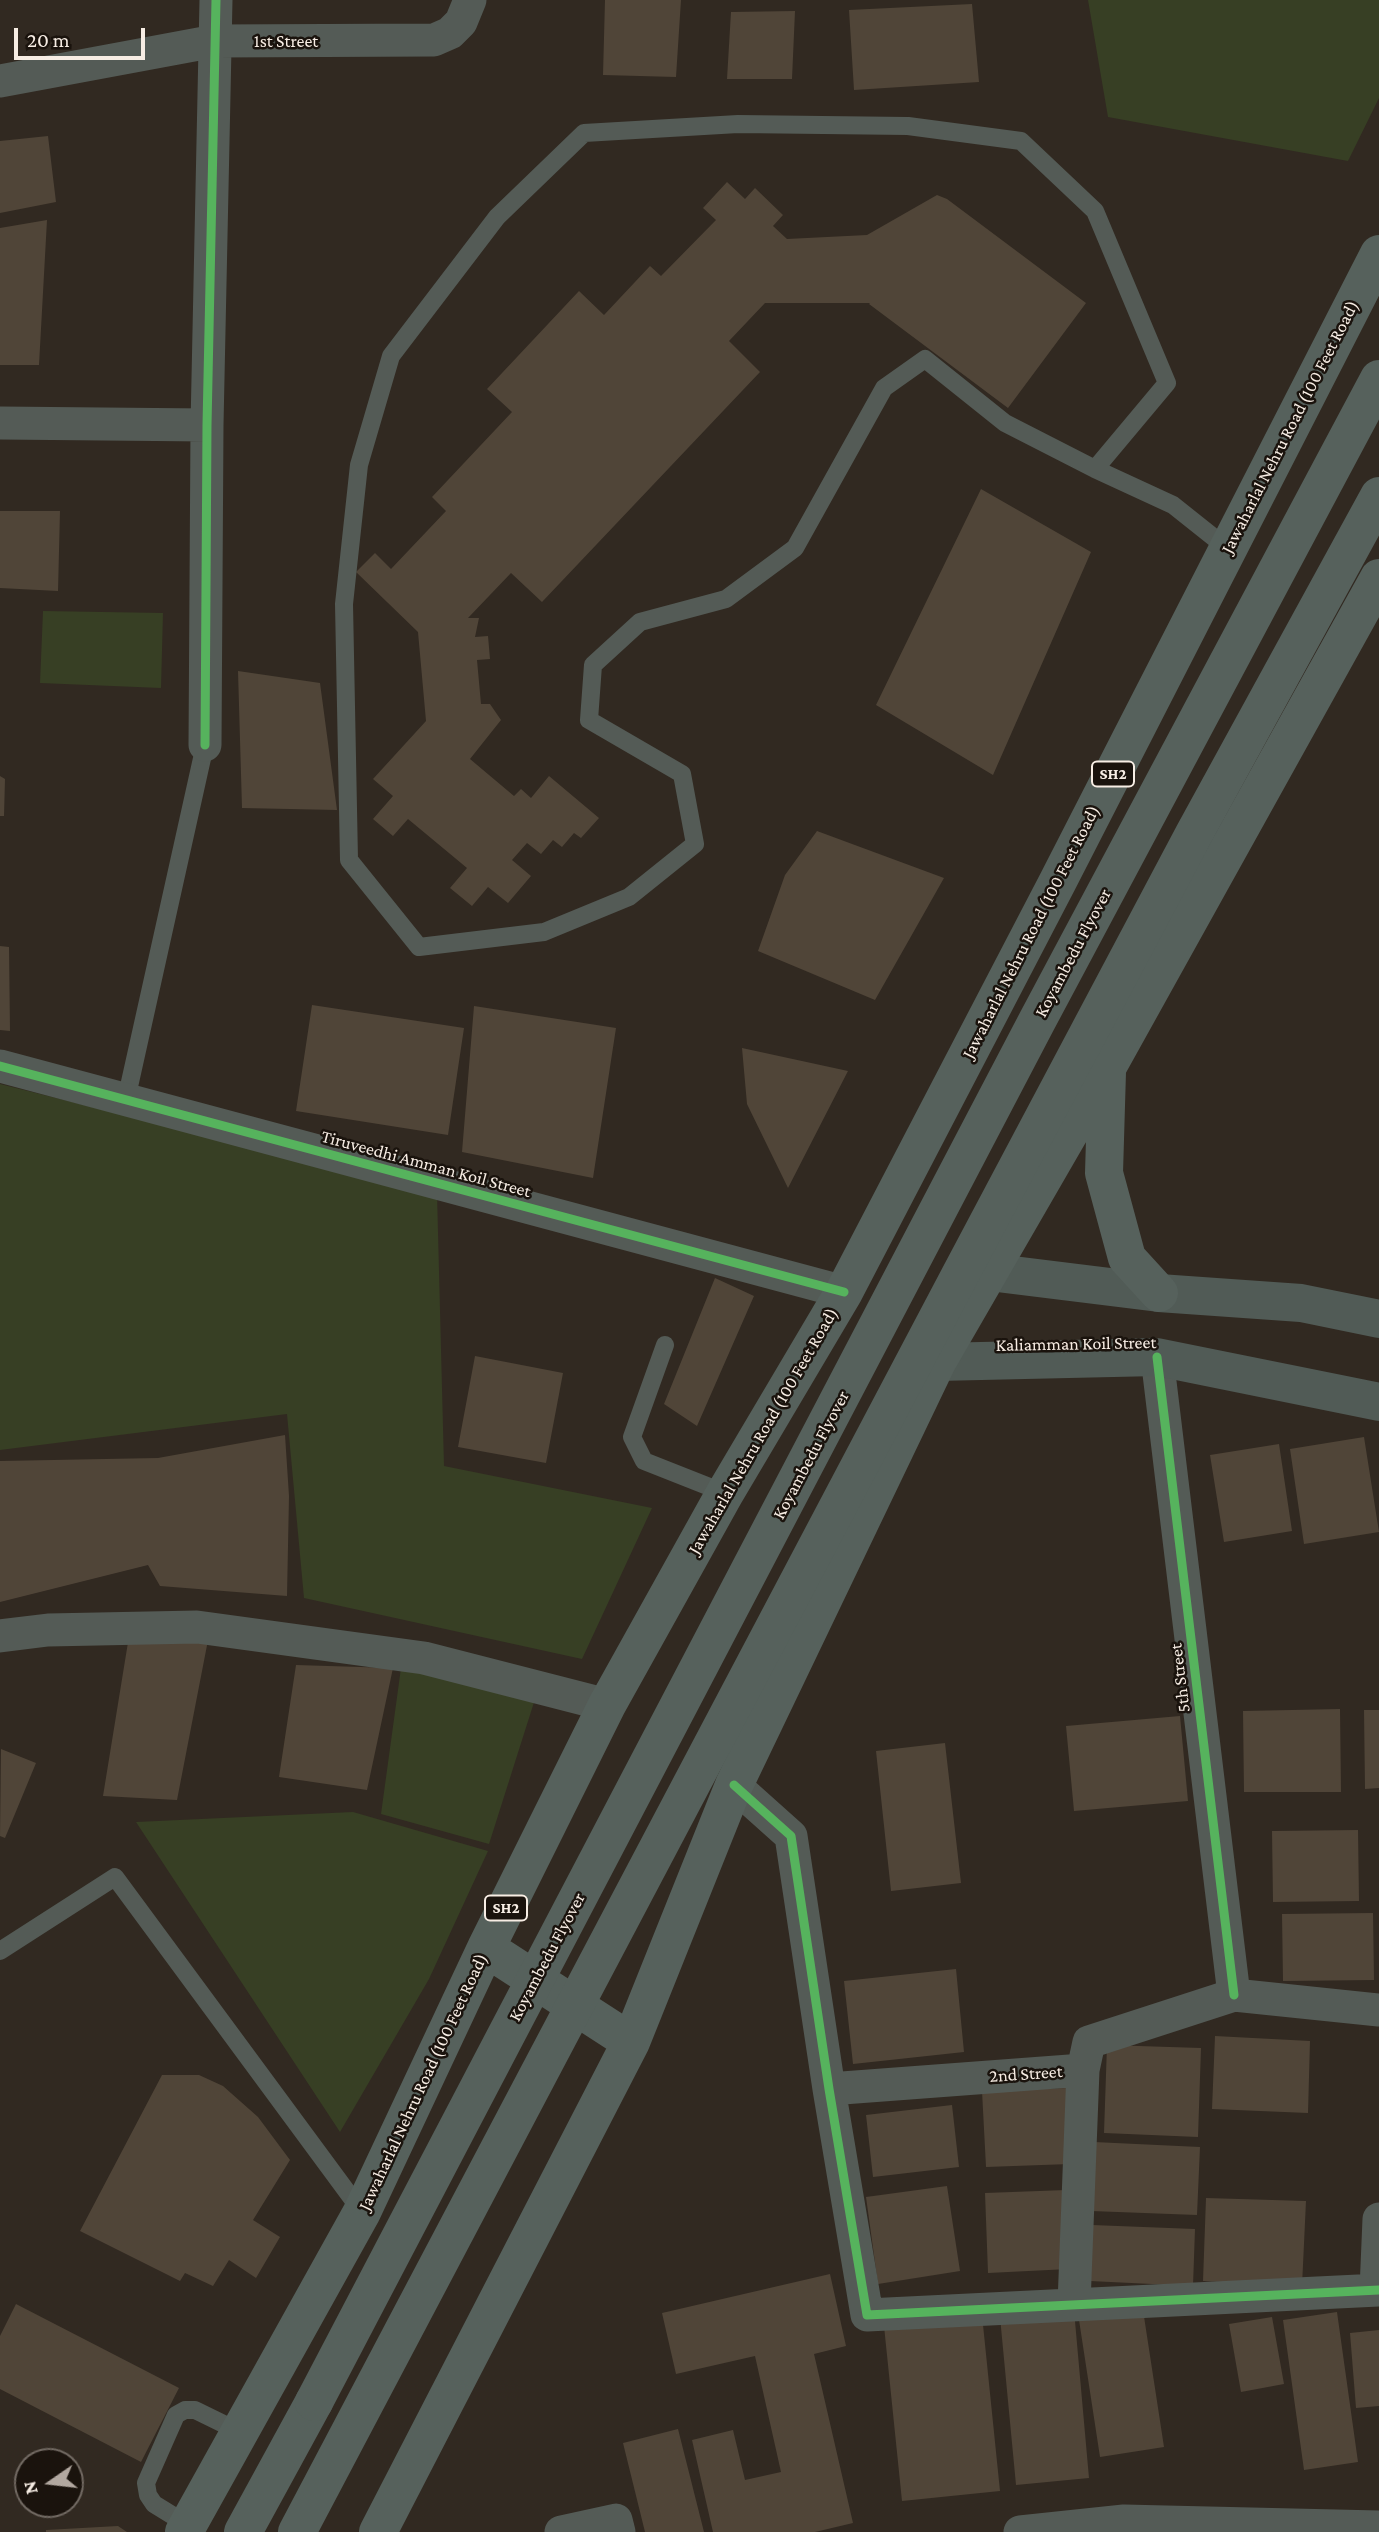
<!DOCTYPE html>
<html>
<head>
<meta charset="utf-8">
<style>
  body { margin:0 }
  #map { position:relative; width:1379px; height:2532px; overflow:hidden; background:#312921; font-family:"Crimson Pro",serif }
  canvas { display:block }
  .north { position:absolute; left:14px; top:2448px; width:70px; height:70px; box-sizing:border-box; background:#1a130d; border:2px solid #726a63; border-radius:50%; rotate:256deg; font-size:19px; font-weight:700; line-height:28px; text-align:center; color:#f7ede4 }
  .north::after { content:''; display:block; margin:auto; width:24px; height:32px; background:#b2a8a0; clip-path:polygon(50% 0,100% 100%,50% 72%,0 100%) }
  .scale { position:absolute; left:14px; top:28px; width:131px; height:32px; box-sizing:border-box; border:4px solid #f7ede4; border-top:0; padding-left:9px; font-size:21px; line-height:24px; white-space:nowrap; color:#f7ede4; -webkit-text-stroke:5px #1a130d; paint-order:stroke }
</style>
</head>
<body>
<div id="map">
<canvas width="1379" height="2532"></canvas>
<div class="north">N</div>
<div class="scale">20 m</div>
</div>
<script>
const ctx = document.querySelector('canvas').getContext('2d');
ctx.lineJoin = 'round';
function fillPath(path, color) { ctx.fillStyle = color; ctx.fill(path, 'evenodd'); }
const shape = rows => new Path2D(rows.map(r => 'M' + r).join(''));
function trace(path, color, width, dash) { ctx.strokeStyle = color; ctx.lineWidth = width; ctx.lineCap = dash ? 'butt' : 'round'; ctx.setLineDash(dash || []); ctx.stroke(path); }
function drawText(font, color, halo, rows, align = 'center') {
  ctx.font = font + ' "Crimson Pro",serif'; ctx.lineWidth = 5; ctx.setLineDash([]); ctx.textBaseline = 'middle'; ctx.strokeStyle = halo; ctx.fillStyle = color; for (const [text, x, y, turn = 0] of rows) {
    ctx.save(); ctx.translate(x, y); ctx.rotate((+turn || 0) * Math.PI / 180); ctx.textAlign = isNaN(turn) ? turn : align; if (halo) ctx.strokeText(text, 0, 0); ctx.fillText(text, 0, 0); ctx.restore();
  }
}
fillPath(shape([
  [1088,0,1379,0,1379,98,1348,161,1108,117],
  [43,611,163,613,161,688,40,683],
  [0,1084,437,1193,444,1466,652,1508,582,1659,304,1598,287,1414,0,1450],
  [401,1668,536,1696,489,1844,381,1814],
  [353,1812,488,1851,429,1979,340,2132,136,1822]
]), '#373f24');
fillPath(shape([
  [605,0,681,0,676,77,603,75],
  [972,4,979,82,854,90,849,10],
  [795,11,792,79,727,79,731,12],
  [48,136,56,202,0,213,0,141],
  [727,182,745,199,755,188,783,215,773,226,787,239,867,235,937,195,947,199,1086,303,1008,408,869,304,870,303,765,303,729,341,760,372,542,602,511,573,468,618,479,618,475,637,488,636,490,659,477,660,481,704,490,704,501,720,470,759,514,796,521,789,531,798,549,776,599,818,581,838,574,833,562,847,553,840,541,854,527,843,512,860,531,876,508,903,488,887,472,906,450,888,467,868,408,819,393,836,373,819,393,796,373,779,426,721,418,632,356,572,375,553,391,569,446,511,432,497,512,412,487,389,579,291,604,315,650,266,661,276,716,220,703,208],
  [47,220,39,365,0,365,0,228],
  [981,489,1091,552,993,775,876,705],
  [0,511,60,511,58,591,0,588],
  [238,671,320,683,337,810,242,808],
  [0,776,5,779,4,816,0,816],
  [817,831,944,878,875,1000,758,951,785,875],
  [0,946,9,947,10,1031,0,1030],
  [312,1005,464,1028,448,1135,296,1111],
  [474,1006,616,1028,593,1178,462,1152],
  [742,1048,848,1071,788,1188,747,1104],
  [715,1278,754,1296,697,1426,664,1404],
  [475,1356,563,1373,546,1463,458,1447],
  [285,1435,289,1496,287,1596,160,1586,148,1565,0,1602,0,1461,158,1458],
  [1364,1437,1379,1532,1304,1544,1290,1449],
  [1279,1444,1292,1531,1224,1542,1210,1455],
  [130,1630,209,1635,177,1800,103,1796],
  [296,1665,393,1668,367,1790,279,1777],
  [1340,1709,1341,1792,1244,1792,1243,1711],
  [1364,1710,1379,1710,1379,1788,1365,1789],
  [1180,1716,1188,1801,1074,1811,1066,1726],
  [945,1743,961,1883,891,1891,876,1751],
  [1,1749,36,1763,5,1838,0,1836],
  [1358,1830,1359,1901,1273,1902,1272,1831],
  [1373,1913,1374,1980,1283,1981,1282,1914],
  [956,1969,964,2052,853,2064,844,1981],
  [1215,2036,1310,2041,1308,2113,1212,2109],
  [1107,2045,1201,2048,1198,2137,1104,2133],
  [162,2075,199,2075,223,2086,258,2117,290,2160,253,2220,280,2237,256,2278,229,2260,213,2286,185,2273,180,2281,80,2231],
  [1067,2088,1070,2164,986,2167,982,2091],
  [952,2105,959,2167,873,2177,866,2115],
  [1094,2142,1200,2147,1197,2215,1091,2211],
  [947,2186,960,2271,878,2284,866,2197],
  [1066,2190,1069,2269,988,2273,985,2193],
  [1206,2198,1306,2201,1302,2286,1203,2281],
  [1092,2225,1195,2229,1193,2286,1090,2281],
  [830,2274,846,2346,814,2354,853,2523,815,2532,713,2532,692,2440,733,2430,745,2480,781,2472,755,2356,676,2374,662,2313],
  [16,2304,179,2388,141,2462,0,2389,0,2336],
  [1074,2310,1089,2478,1016,2485,1000,2317],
  [1143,2310,1164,2447,1100,2457,1079,2320],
  [1337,2312,1358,2462,1304,2470,1283,2320],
  [982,2315,1000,2491,902,2501,884,2326],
  [1272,2317,1284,2384,1241,2392,1229,2324],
  [1379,2330,1379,2406,1356,2408,1350,2333],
  [678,2429,704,2532,645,2532,623,2443],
  [118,2526,127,2532,46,2532,46,2530]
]), '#504538');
trace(shape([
  [1095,469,1167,383,1095,211,1021,141,908,126,738,124,584,133,497,217,391,356,359,465,344,604,349,860,419,947,544,932,629,897,695,844,682,774,589,720,593,665,640,622,726,599,795,548,884,388,925,359,1005,423,1095,469,1173,505,1227,548],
  [126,1100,205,745],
  [665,1345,632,1437,644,1461,725,1493],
  [0,1951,115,1877,362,2212],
  [188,2525,154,2504,148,2495,146,2483,176,2415,185,2410,195,2410,240,2432]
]), '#545b56', 18);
trace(shape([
  [0,81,215,41,434,40,450,33,461,22,470,0],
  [0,423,207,425],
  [205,745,207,425,216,0],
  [0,1066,844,1292],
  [1157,1357,1234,1995],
  [0,1636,48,1630,197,1627,424,1658,607,1705],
  [734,1785,791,1836,829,2089,867,2315,1379,2290],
  [829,2089,1083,2070,1089,2042,1234,1995,1379,2010],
  [1376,2290,1379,2219],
  [1074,2304,1083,2070],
  [561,2532,616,2520,619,2532],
  [1020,2532,1124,2521,1379,2527]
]), '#545b56', 33);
trace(shape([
  [989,1272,1159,1293,1301,1303,1379,1319],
  [937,1362,1157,1357,1379,1402]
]), '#515b56', 38);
trace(shape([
  [1107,1072,1104,1173,1127,1258,1159,1293],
  [486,1948,631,2042],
  [184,2532,362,2212,486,1948,607,1705,725,1493,844,1292,1058,881,1379,254],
  [243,2532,314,2402],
  [378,2532,631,2042,734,1785,937,1362,1108,1066,1379,578]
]), '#56615c', 38);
trace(shape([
  [314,2402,1037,1021,1379,379],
  [297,2532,958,1279,1194,834,1379,496]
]), '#56615c', 38);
trace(shape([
  [205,745,207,425,216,0],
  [0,1066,844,1292],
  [1157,1357,1234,1995],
  [734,1785,791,1836,829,2089,867,2315,1379,2290]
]), '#56b35d', 9);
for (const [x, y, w] of [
  [1113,774,42],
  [506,1908,42]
]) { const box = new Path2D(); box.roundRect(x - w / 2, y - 12.5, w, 25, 5); ctx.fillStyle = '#1a130d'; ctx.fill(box); trace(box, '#f7ede4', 2); }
drawText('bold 16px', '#f7ede4', null, [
  ["SH2",1113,774],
  ["SH2",506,1908]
]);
drawText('18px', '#f7ede4', '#1a130d', [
  ["1st Street",286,41],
  ["Jawaharlal Nehru Road (100 Feet Road)",1290,427,-63],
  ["Jawaharlal Nehru Road (100 Feet Road)",1031,932,-63],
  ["Koyambedu Flyover",1073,953,-62],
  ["Tiruveedhi Amman Koil Street",426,1164,15],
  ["Kaliamman Koil Street",1076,1344,-1],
  ["Jawaharlal Nehru Road (100 Feet Road)",763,1431,-60],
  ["Koyambedu Flyover",811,1455,-62],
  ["5th Street",1180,1678,-97],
  ["Koyambedu Flyover",547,1957,-62],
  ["2nd Street",1026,2074,-4],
  ["Jawaharlal Nehru Road (100 Feet Road)",423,2082,-65]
]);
</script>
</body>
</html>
